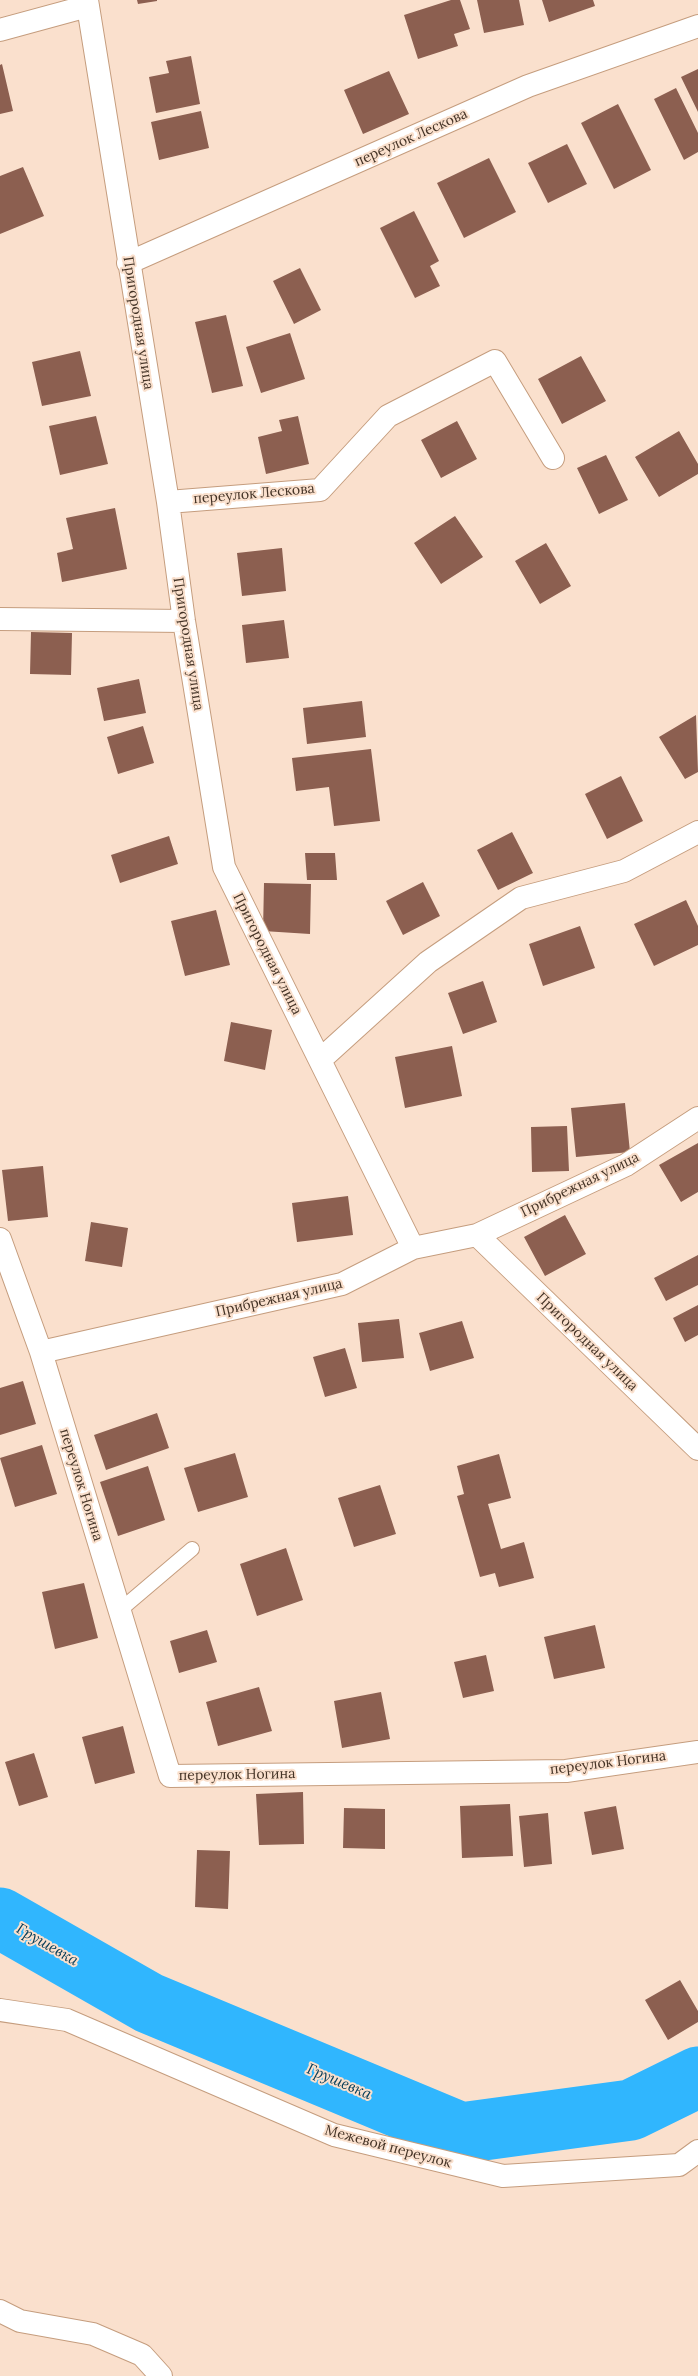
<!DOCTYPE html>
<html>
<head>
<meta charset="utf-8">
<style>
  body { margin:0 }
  canvas { display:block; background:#fae0cd }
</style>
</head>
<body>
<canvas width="698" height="2376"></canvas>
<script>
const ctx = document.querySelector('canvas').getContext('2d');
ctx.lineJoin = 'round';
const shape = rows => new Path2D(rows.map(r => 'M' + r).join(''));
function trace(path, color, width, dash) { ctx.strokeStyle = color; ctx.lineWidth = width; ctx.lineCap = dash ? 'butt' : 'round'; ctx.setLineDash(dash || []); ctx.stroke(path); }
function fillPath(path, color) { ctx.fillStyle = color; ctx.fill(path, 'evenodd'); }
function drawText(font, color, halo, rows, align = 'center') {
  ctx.font = font + ' Lora,serif'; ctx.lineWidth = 4; ctx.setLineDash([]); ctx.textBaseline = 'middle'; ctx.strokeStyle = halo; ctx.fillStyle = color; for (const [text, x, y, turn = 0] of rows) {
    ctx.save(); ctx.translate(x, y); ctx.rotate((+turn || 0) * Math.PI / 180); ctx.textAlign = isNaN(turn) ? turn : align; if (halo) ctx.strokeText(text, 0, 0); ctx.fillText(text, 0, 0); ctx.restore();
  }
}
trace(shape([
  [0,1918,149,2003,461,2133,631,2110,698,2077]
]), '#30b6fe', 61);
fillPath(shape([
  [137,0,157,0,157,1,138,4],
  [451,0,460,0,470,29,454,34,458,46,418,59,404,15],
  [477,0,519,0,524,25,484,33],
  [542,0,593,0,595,6,549,22],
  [191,56,200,104,156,113,149,77,169,73,166,61],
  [2,64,13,111,0,114,0,65],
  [698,69,698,112,681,77],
  [389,71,409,114,363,134,344,90],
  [676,88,698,133,698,152,684,160,654,99],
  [618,104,651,170,614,189,581,123],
  [201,111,209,148,159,160,151,122],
  [567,144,587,184,548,203,528,163],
  [489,158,516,212,464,238,437,183],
  [23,167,44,216,0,234,0,176],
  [414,211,439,261,430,266,440,286,415,298,380,228],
  [300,268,321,310,294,324,273,281],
  [226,315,243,386,212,393,195,322],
  [290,333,305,379,261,393,246,347],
  [80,351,91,396,42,406,32,362],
  [581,356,606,401,562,424,538,379],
  [96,416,108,464,60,475,49,426],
  [298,416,309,464,266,474,258,437,282,431,279,420],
  [457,421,477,459,441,478,421,440],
  [679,431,698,464,698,474,659,497,635,457],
  [606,455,628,500,599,514,577,468],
  [115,508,127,569,62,582,57,553,73,549,66,518],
  [455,516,483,557,441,584,414,543],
  [546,543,571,586,540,604,515,561],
  [282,548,286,591,242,596,237,553],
  [284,620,289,658,246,663,242,625],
  [31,632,72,633,71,675,30,674],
  [139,679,146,713,104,721,97,688],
  [362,701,366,737,307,744,303,708],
  [696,715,698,772,685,779,659,737],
  [143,726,154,763,118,774,107,737],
  [371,749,380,821,334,826,329,787,296,791,292,758],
  [621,776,643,821,607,839,585,794],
  [512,832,533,873,498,890,477,850],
  [169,836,178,864,120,883,111,855],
  [305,853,335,853,337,880,307,880],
  [423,882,440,916,403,935,386,901],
  [264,883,311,884,310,934,263,931],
  [686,900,698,926,698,945,654,966,634,924],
  [216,910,230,965,185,976,171,921],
  [580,926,595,968,543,986,529,944],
  [483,981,497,1022,463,1034,448,993],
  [231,1022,272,1030,265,1070,224,1061],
  [452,1046,462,1096,405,1108,395,1057],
  [625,1103,630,1152,576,1157,571,1108],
  [567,1126,569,1171,532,1172,531,1127],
  [698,1143,698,1192,681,1202,659,1165],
  [43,1166,48,1217,8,1221,2,1170],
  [348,1196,353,1235,297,1242,292,1203],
  [565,1215,586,1254,545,1276,524,1237],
  [91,1222,128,1228,122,1267,85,1261],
  [698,1255,698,1285,666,1301,654,1278],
  [698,1305,698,1335,685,1342,673,1318],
  [399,1319,404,1358,362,1362,358,1323],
  [462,1321,474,1358,430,1371,419,1333],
  [345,1348,357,1388,325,1397,313,1357],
  [23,1381,36,1424,0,1435,0,1388],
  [157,1413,169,1448,106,1470,94,1435],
  [42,1445,57,1494,15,1507,0,1458],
  [235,1453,248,1497,198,1512,184,1468],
  [499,1454,511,1498,488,1504,501,1549,524,1542,534,1578,499,1587,495,1573,480,1577,457,1496,464,1494,457,1466],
  [148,1466,165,1520,118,1536,100,1482],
  [380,1485,396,1534,354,1547,338,1498],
  [286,1548,303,1600,257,1616,240,1564],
  [84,1583,98,1638,55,1649,42,1592],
  [595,1625,605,1668,554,1679,544,1637],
  [207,1630,217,1662,179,1673,170,1641],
  [486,1655,494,1691,463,1698,454,1662],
  [259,1687,272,1731,218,1746,206,1702],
  [381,1692,390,1739,342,1748,334,1701],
  [123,1726,135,1773,95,1784,82,1737],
  [34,1753,48,1797,19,1806,5,1762],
  [303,1792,304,1844,259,1845,256,1794],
  [510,1804,513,1856,462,1858,460,1806],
  [616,1806,624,1849,592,1855,584,1812],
  [344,1808,385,1809,385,1849,343,1848],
  [548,1813,552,1864,524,1867,519,1816],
  [197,1850,230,1851,228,1909,195,1907],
  [680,1980,698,2011,698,2022,668,2040,645,2000]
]), '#8c5f50');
const service = shape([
  [119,1611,192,1549]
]);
const minor = shape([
  [87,0,168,502,184,621,224,867,413,1248],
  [0,30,88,6],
  [128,263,528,86,698,26],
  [168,502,320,490,388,416,495,361,553,458],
  [0,619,184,621],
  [320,1060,428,962,521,898,624,871,698,832],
  [477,1235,698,1449],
  [0,1239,41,1352,170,1776,566,1771,698,1752],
  [41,1352,342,1284,413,1248,477,1235,626,1165,698,1118],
  [0,2010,67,2020,334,2135,503,2176,679,2165,698,2151],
  [0,2311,20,2321,93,2334,142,2355,161,2376]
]);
trace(service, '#c59d7e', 16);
trace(minor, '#c59d7e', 24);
trace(service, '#fff', 14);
trace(minor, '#fff', 22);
drawText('14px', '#443326', '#fae0cd', [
  ["переулок Лескова",411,138,-24],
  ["Пригородная улица",138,323,81],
  ["переулок Лескова",254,494,-5],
  ["Пригородная улица",188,644,81],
  ["Пригородная улица",267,954,63],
  ["Прибрежная улица",580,1185,-26],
  ["Прибрежная улица",279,1298,-13],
  ["Пригородная улица",587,1342,44],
  ["переулок Ногина",81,1485,73],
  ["переулок Ногина",608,1763,-7],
  ["переулок Ногина",237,1775,-1],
  ["Межевой переулок",388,2147,15]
]);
drawText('italic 15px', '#033b57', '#fae0cd', [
  ["Грушевка",47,1945,30],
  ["Грушевка",339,2082,23]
]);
</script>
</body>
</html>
